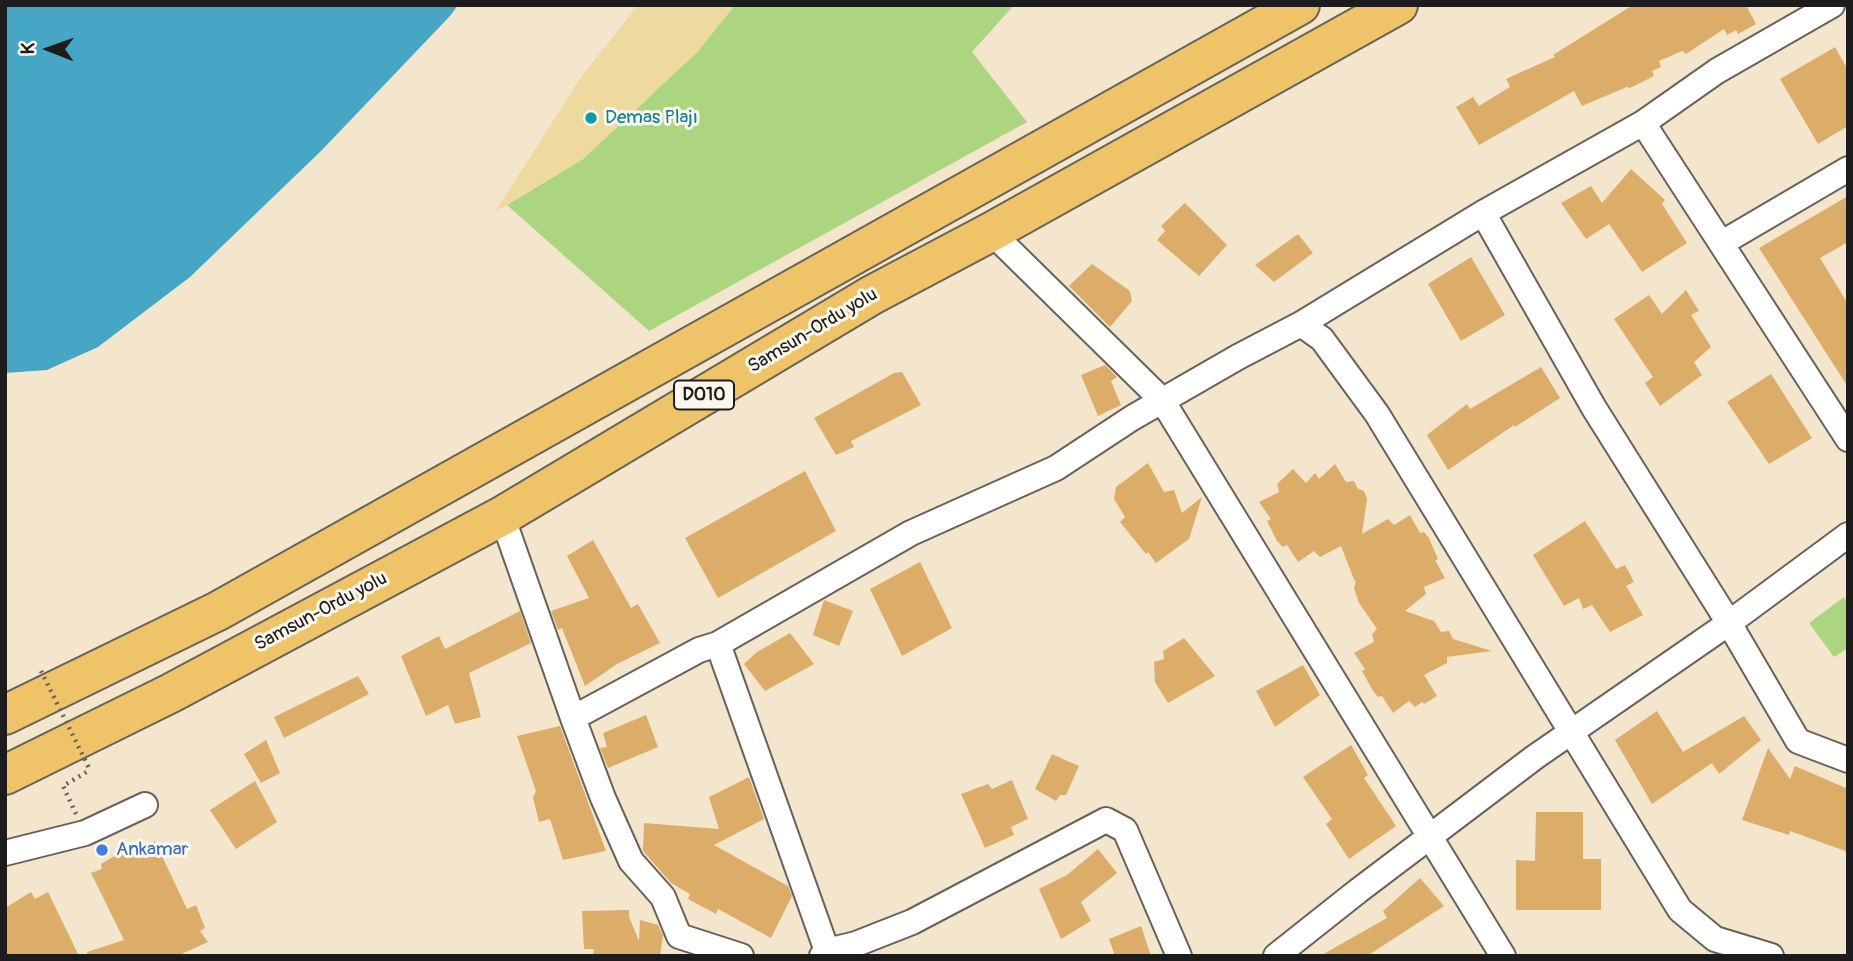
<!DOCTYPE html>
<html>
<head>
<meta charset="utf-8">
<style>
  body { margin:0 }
  #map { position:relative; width:1853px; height:961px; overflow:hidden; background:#f4e6cd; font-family:Pangolin,sans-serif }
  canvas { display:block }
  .frame { position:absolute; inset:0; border:7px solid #1c1c1c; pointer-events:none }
  .north { position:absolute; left:14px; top:14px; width:70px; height:70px; -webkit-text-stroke:5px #fbf7ec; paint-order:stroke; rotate:271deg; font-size:19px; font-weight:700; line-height:28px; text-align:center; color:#1c1c1c }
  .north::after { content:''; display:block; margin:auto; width:24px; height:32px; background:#1c1c1c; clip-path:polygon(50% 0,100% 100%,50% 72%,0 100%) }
</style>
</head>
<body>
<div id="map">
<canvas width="1853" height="961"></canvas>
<div class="frame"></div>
<div class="north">K</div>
</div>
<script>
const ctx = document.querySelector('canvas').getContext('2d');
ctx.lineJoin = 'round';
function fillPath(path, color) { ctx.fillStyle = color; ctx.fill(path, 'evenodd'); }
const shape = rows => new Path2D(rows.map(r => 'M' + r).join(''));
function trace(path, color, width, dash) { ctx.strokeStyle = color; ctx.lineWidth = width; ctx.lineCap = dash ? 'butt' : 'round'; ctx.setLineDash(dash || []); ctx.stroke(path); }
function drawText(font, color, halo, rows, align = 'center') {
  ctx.font = font + ' Pangolin,sans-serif'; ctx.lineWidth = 6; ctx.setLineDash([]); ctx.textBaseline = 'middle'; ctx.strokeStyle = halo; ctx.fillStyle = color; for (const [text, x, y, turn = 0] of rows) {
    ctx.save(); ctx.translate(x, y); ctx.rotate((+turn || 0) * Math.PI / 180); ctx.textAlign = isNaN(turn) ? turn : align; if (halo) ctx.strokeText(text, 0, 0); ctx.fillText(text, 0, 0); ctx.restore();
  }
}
fillPath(shape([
  [735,5,1014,5,972,52,1027,122,649,331,507,205,583,159,697,52],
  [1844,597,1848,604,1848,648,1834,657,1809,623]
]), '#acd580');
fillPath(shape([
  [638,5,735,5,697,52,583,159,495,212,581,77]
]), '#eeda9e');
fillPath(shape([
  [5,5,458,5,450,16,322,150,190,277,98,347,47,370,5,373]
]), '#46a7c5');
fillPath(shape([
  [1633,5,1746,5,1756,24,1738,34,1736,30,1727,35,1724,29,1686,54,1682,51,1659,61,1661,67,1652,71,1654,76,1630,88,1627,87,1582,106,1574,91,1479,145,1456,107,1473,97,1479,106,1510,87,1506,79,1555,57,1553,55],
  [1835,47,1848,70,1848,126,1818,144,1780,79],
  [1631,169,1665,200,1662,204,1687,243,1642,272,1609,224,1586,239,1561,203,1591,186,1602,203],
  [1848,196,1848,242,1820,258,1848,304,1848,387,1759,248],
  [1185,203,1227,245,1199,276,1157,240,1165,231,1161,226],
  [1298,234,1313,253,1274,282,1255,265],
  [1471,257,1505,315,1461,341,1428,284],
  [1092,264,1130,291,1132,301,1110,327,1069,286],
  [1686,290,1699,311,1691,315,1711,347,1694,362,1702,375,1660,406,1645,383,1653,377,1614,319,1649,295,1662,314],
  [1105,365,1117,377,1111,381,1121,405,1098,416,1081,375],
  [1541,367,1560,398,1515,427,1514,425,1448,470,1427,435,1467,404,1470,409],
  [902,372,921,405,851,441,854,447,836,455,814,418,894,373],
  [1771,374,1812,438,1769,464,1727,402],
  [1148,463,1164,492,1174,490,1182,513,1202,497,1189,539,1156,563,1148,552,1146,554,1120,522,1125,517,1114,499,1116,487],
  [1335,464,1346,482,1354,481,1358,489,1364,491,1367,499,1362,534,1388,519,1394,525,1410,515,1420,533,1424,532,1429,538,1438,559,1435,560,1445,578,1424,587,1426,594,1405,611,1434,621,1441,632,1449,631,1453,639,1492,651,1447,657,1447,663,1424,675,1437,696,1424,704,1422,702,1415,707,1409,701,1393,713,1382,696,1378,697,1373,691,1362,671,1365,669,1354,653,1374,642,1372,634,1377,629,1359,603,1354,588,1356,581,1355,580,1355,582,1341,546,1320,557,1314,551,1298,562,1287,545,1283,547,1277,541,1267,521,1271,519,1259,502,1279,492,1277,484,1293,469,1306,483,1315,473,1319,479],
  [805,471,836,531,718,598,685,538],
  [1585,521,1616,569,1625,565,1634,582,1626,586,1643,615,1610,632,1592,605,1583,609,1579,598,1564,606,1533,555],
  [593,540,631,608,638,604,660,643,617,664,585,686,562,628,558,630,551,611,589,598,567,556],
  [920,562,952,628,902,656,870,589],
  [824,600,853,611,839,646,813,635],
  [520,611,531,643,469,673,481,717,455,724,448,705,426,716,401,656,439,636,445,649],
  [790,633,814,664,765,691,744,664,757,652],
  [1184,638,1215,676,1168,703,1155,682,1154,662,1164,659,1163,651],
  [1303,665,1320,695,1275,727,1256,691],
  [358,676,369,694,284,738,274,717],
  [1657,711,1683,752,1744,716,1761,740,1719,774,1712,763,1652,804,1615,740],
  [646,715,658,747,608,768,600,748,607,747,603,733],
  [560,726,606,851,563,860,550,819,539,822,533,798,536,791,517,736],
  [266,740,280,773,261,783,244,754],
  [1351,745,1368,775,1364,778,1396,826,1349,859,1326,824,1332,819,1303,777],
  [1768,748,1790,779,1795,766,1848,789,1848,852,1790,831,1789,835,1742,820],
  [1052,754,1079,766,1066,795,1060,795,1056,801,1035,789],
  [749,777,764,819,714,845,788,886,792,896,771,938,718,909,716,914,688,899,690,894,671,883,643,851,644,823,719,829,709,797],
  [1012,780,1028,819,1011,827,1014,835,985,848,961,794,988,784,992,789],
  [255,781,277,822,236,849,210,810],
  [1536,812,1583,812,1583,859,1601,859,1601,910,1516,910,1516,860,1535,861],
  [139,841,142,848,155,841,187,909,196,905,205,928,200,931,208,942,177,956,88,956,87,952,124,940,91,873,102,869,101,864],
  [1098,849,1117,873,1081,902,1091,921,1061,939,1039,889,1067,875],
  [1420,878,1444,906,1367,956,1320,956,1387,918,1383,911],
  [31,892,35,899,48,892,79,956,5,956,5,908],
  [629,910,629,917,639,941,640,920,658,925,663,935,660,956,593,956,594,949,584,949,582,911],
  [1141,926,1151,956,1115,956,1109,939]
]), '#dcac69');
const minor = shape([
  [1643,123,1848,439],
  [1483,213,1594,408,1729,623,1798,741,1848,760],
  [991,232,1162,400,1503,956],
  [1722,243,1848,169],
  [1301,324,1322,339,1377,414,1680,910,1715,939,1771,956],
  [502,516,573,718,603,798,631,861,663,897,679,936,741,956],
  [718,644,827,951],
  [573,718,699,650,718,644,911,533,1056,468,1132,418,1238,357,1301,324,1483,213,1643,123,1717,71,1832,5],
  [5,853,85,833,145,805],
  [822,956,827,951,856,944,912,922,1106,820,1125,830,1179,956],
  [1276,956,1358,891,1535,757,1729,623,1848,535]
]);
const trunk = shape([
  [5,715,218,611,1300,5],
  [5,775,171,693,502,516,872,295,991,232,1398,5]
]);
trace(minor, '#68635a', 28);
trace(trunk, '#68635a', 42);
trace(shape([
  [76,814,63,786,90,770]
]), '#68635a', 4.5, [2, 5]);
trace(minor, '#fff', 24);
trace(trunk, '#efc469', 38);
trace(shape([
  [41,671,90,770]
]), '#68635a', 4.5, [2, 5]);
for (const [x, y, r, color] of [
  [591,118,7,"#0f9aa8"],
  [102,850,7,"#3f7fe0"]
]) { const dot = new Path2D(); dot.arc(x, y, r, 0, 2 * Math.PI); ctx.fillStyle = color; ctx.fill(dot); trace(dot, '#fbf7ec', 2.5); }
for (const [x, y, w] of [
  [704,395,60]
]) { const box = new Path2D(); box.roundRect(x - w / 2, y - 14.5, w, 29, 5); ctx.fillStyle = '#fbf7ec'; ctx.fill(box); trace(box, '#1c1c1c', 2); }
drawText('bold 18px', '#1c1c1c', null, [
  ["D010",704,395]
]);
drawText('19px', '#0d838f', '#fbf7ec', [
  ["Demas Plajı",605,118]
], 'left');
drawText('19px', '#1c1c1c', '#fbf7ec', [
  ["Samsun-Ordu yolu",813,331,-31],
  ["Samsun-Ordu yolu",321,612,-28]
]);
drawText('19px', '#366cbe', '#fbf7ec', [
  ["Ankamar",116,850]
], 'left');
</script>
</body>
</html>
